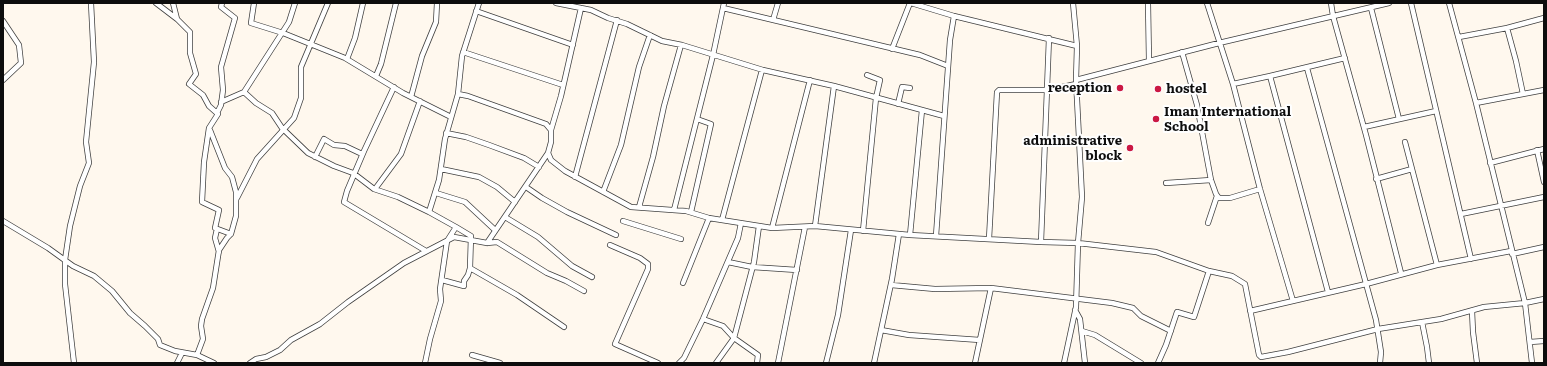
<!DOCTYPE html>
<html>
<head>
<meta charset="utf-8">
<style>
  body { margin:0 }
  #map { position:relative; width:1547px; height:366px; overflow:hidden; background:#fff8ee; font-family:Literata,serif }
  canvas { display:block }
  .frame { position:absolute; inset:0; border:4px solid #0d0d0d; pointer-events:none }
</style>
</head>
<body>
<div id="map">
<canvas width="1547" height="366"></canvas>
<div class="frame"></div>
</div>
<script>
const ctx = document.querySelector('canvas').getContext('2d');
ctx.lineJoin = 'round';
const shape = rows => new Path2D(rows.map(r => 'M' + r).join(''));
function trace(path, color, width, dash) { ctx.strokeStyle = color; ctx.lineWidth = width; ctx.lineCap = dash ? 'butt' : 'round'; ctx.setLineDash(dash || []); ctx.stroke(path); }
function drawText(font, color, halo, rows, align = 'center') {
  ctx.font = font + ' Literata,serif'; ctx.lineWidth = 4; ctx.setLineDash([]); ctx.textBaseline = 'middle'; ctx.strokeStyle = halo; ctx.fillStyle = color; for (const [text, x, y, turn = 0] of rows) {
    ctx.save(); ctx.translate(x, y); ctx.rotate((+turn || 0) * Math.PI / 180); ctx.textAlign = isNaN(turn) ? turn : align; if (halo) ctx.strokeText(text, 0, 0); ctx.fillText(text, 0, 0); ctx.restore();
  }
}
const minor = shape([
  [156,3,177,19,190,32,190,53,196,74,189,84,203,95,209,106,218,114,209,128,204,162,202,202,219,210,215,228,231,234],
  [173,3,177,19],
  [254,3,251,23,283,33,345,58,403,93,451,117],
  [479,3,462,56,458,94,468,96,546,124,551,130,551,142,548,153,551,160,565,171,631,207,686,211,709,218,772,228,815,226,910,235,1041,242,1078,243,1156,252,1209,271,1232,276,1245,284,1259,355,1261,357,1288,352,1378,329,1441,319,1484,307,1525,303,1544,299],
  [556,3,591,10,608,18,627,24,662,41,682,45,763,70,834,86,944,116],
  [911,3,954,16,1077,46],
  [1148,3,1149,61],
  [1207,3,1233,84,1260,189,1293,301],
  [1331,3,1333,16,1366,135,1401,273],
  [1411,3,1471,259],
  [1449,3,1476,103,1525,303,1532,363],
  [723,8,920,55,948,66],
  [1371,8,1399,119],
  [476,11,573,45],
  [773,20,778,3],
  [3,21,19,45,21,63,3,80],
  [1507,28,1516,61,1523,94],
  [1459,37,1507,28,1544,18],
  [892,49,910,3],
  [463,52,563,85],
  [1182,52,1197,105,1211,180,1216,194,1219,198,1230,198,1260,189],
  [347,59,355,38,363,3],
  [1307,68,1376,320,1381,352,1380,363],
  [376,76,381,64,396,3],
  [1270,76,1328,292],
  [1076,80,1219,43,1389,3],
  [1233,84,1270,76,1345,58],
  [394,87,364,151,347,191,344,202,426,251],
  [244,92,256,103,272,113,282,128,308,153,334,166,353,173,374,189,398,197,429,212],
  [411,97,422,56,436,22,437,3],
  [221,102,244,92,289,22,295,3],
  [1476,103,1544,90],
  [898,104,902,87,910,88],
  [217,113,221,105,223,90,221,67,235,18,221,7,222,3],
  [1364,127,1436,111],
  [551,130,561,96,581,8],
  [446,133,466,137,489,145,524,158,539,167],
  [1405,142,1437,265],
  [1537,150,1544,182],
  [315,157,324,139,334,145,345,146,362,154],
  [1490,163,1544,149],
  [441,169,479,177,497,187,515,202],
  [575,177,617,20],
  [1376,179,1412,169],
  [1166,183,1211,180],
  [526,187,542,198,567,212,616,235],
  [375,189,401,154,420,101],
  [603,192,621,145,639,67,650,35],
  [436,193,465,202,495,230],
  [237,198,257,159,294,118,301,98,301,67,328,3],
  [639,207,653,157,664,106,681,45],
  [674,210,713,55,724,3],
  [691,212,711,124,697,119],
  [1461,214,1544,197],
  [505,217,538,237,572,266,592,277],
  [722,220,762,70],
  [3,221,48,248,73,266,94,276,112,291,130,313,145,326,158,339,160,345,175,351,197,355,214,363],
  [623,221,681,239],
  [1208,223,1217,196],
  [815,226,834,86],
  [772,228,810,80],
  [217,229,215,238,219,252],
  [863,231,876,98,880,80,867,75],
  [910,235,922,110],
  [936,236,950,40,954,16],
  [989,239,997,92,999,90,1048,90,1076,84],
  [1041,242,1049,38],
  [487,243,548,153],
  [610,245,640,258,648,264,648,269,615,344,658,363],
  [1512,254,1544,247],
  [728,262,752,267,797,270],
  [470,268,517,295,564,327],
  [442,280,464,286,464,281,468,275,470,268,471,236,456,227],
  [683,283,709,218],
  [891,285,935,289,991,288,1112,303,1133,308,1141,316,1171,331],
  [1075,310,1080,319,1085,363],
  [1250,311,1366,284,1437,265,1511,251],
  [1472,311,1473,332,1477,363],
  [703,319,723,326,734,338,716,363],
  [1422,322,1427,347,1429,363],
  [881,330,909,335,980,340],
  [1082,331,1095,335,1141,363],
  [1530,342,1544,341],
  [197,355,203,339,201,326,202,319,213,288,219,250,227,238,231,234,236,216,236,192,232,177,225,168,210,130],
  [472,355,500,363],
  [74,363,65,284,65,260,70,226,80,186,89,163,86,142,94,62,91,3],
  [177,363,182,353],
  [250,363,256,359,266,357,280,350,291,340,320,324,348,302,404,263,454,237,487,243,497,242,547,273,566,281,584,291],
  [425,363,430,339,441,301,440,289,447,241,456,227,429,212,439,180,445,139,458,94],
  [679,363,684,358,703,319,738,238,741,223],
  [757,363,758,355,734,338,754,262,759,226],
  [778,363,805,227],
  [826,363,838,315,851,230],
  [874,363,892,279,899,234],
  [975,363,991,288],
  [1064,363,1076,307,1078,243,1082,197,1076,80,1077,46,1073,3],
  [1158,363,1166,345,1177,312,1194,317,1209,271]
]);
trace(minor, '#404040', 6);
trace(minor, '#fff', 4.5);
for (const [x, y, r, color] of [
  [1120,88,4,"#cb1843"],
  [1158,89,4,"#cb1843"],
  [1156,119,4,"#cb1843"],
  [1130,148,4,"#cb1843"]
]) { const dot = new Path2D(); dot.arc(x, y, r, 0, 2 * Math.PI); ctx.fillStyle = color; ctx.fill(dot); trace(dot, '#fff', 1.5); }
drawText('bold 13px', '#0d0d0d', '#fff', [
  ["reception",1112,88],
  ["hostel",1166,89,"left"],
  ["Iman International",1164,112,"left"],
  ["School",1164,127,"left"],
  ["administrative",1122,141],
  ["block",1122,156]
], 'right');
</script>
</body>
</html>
